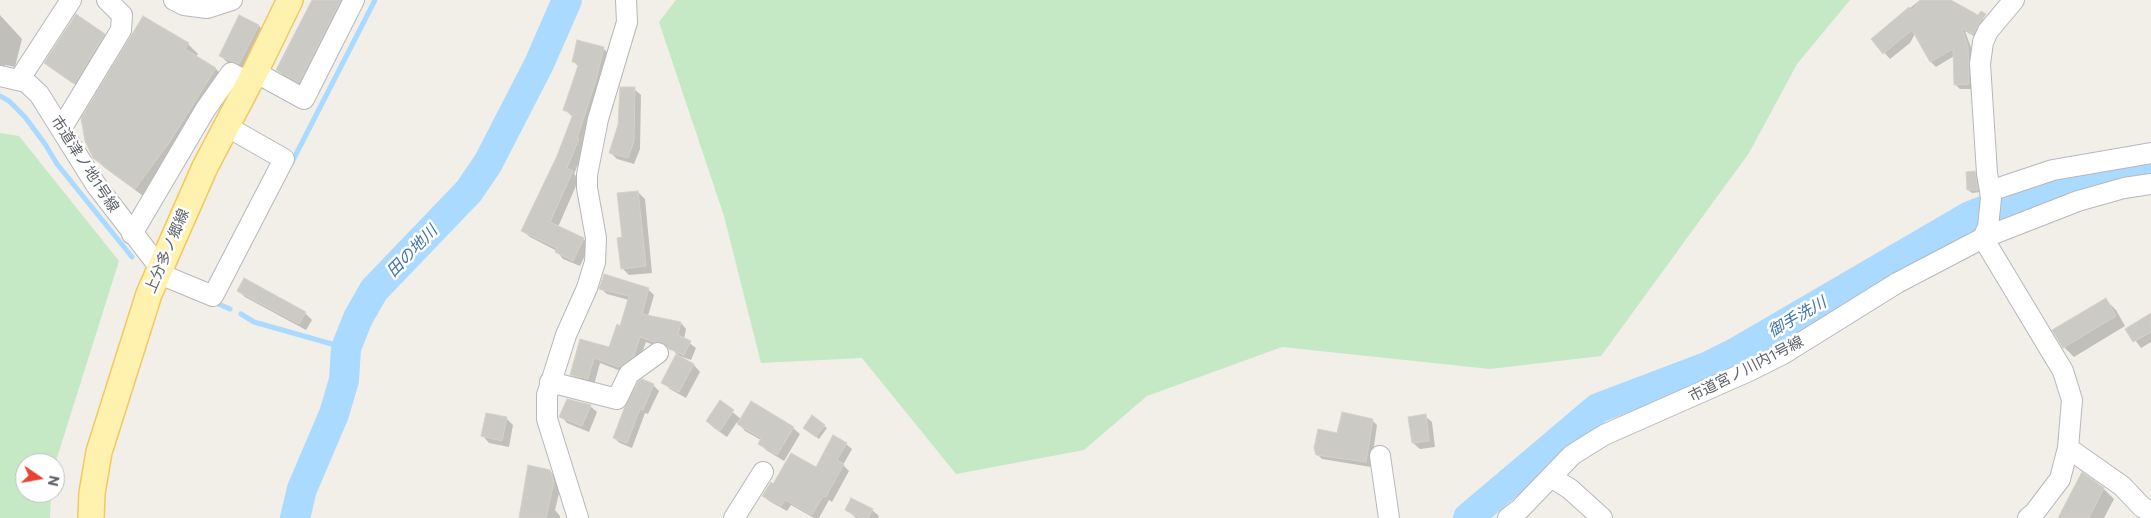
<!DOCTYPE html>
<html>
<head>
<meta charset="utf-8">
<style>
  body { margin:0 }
  #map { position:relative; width:2151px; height:518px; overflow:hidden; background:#f1efe8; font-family:Commissioner,sans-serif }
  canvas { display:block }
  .north { position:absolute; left:15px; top:453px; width:50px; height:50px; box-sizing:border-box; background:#fff; border:1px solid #bfc1c3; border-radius:50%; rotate:102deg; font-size:14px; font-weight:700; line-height:20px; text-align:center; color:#5f6368 }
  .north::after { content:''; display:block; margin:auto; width:18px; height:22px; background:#ea4335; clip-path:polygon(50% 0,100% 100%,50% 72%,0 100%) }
</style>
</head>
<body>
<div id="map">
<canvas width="2151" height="518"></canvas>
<div class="north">N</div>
</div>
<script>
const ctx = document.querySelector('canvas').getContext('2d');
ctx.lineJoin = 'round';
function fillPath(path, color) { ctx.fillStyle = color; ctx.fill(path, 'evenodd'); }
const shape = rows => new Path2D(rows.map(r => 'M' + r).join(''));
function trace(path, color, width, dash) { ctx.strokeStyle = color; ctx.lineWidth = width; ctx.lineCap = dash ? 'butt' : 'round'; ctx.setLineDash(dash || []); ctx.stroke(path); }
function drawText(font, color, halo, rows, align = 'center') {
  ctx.font = font + ' Commissioner,"Noto Sans JP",sans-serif'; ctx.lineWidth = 5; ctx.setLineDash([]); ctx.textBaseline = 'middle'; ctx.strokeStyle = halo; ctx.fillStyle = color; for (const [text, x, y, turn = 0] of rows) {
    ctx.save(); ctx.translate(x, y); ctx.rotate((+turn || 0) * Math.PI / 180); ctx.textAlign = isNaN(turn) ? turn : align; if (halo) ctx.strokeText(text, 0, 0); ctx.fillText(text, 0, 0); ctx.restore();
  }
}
fillPath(shape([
  [676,0,1850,0,1797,64,1749,153,1601,356,1490,369,1282,347,1147,396,1084,450,956,474,862,358,761,363,724,216,659,22],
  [0,133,19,136,119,261,55,464,25,463,25,493,51,493,50,518,0,518]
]), '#c5e8c5');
fillPath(shape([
  [313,0,349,0,314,97,293,85,278,70],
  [1920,0,1933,0,1910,43,1890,59,1872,39],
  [1948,0,1983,19,1988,24,1979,39,1965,31,1973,53,1974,89,1960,89,1955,84,1954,56,1936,67,1931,62,1915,34],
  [0,15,22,39,15,67,5,65,4,71,0,70],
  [240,16,259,26,276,43,238,73,220,55],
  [143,18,188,44,198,54,196,57,216,69,226,79,146,198,105,168,94,157],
  [104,34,107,38,78,86,49,66],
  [603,48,610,55,585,147,574,174,579,179,558,227,583,239,590,245,580,266,563,259,557,251,530,237,523,231,558,156,573,117,565,110,579,67,573,61],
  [634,89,641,95,640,149,634,164,617,159,610,152],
  [1974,172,1978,175,1980,192,1972,193,1968,190],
  [638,192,645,199,652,273,629,275,622,268,623,238],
  [601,289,648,289,654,295,648,316,681,323,686,329,684,339,696,348,691,360,680,356,679,358,694,365,700,372,686,398,670,389,663,382,678,355,669,347,661,348,646,342,639,362,626,373,600,363,594,385,577,380,571,374,581,340,610,348,621,327,629,300,607,294],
  [238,290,305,313,312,320,306,330,245,297],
  [2106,300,2116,310,2125,326,2074,357,2064,347],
  [2151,315,2151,342,2141,348,2127,329],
  [653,385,659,391,648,414,645,413,632,448,620,443,614,438],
  [720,402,741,419,793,428,800,434,784,461,766,450,759,443,761,440,745,431,737,422,727,437,714,428,707,421],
  [590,406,597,412,589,432,567,423,561,416],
  [1425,416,1432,422,1435,447,1420,449,1413,443],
  [506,418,513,425,509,447,489,443,483,436],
  [1372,420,1377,425,1371,467,1322,459,1317,454,1338,435],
  [824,426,827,428,819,439,808,431],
  [846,444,852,449,843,465,849,471,832,502,829,500,819,518,814,518,791,505,787,511,769,501,764,496,774,485,816,469],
  [550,471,556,477,560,489,555,510,560,516,560,518,520,518],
  [2082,474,2104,489,2114,499,2104,518,2060,518],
  [847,510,872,510,879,516,878,518,856,518]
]), '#0003');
trace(shape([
  [0,96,9,101,25,117,45,144,57,164,132,257],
  [291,164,375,0],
  [214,302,230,309],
  [241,314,254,322,346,348]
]), '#aadaff', 5);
trace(shape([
  [295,518,302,489,334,414,344,380,346,348,358,318,374,290,469,191,488,163,539,64,567,0],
  [1468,518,1598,408,1709,366,1735,353,1970,216,2063,180,2120,170,2151,167]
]), '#aadaff', 30);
const building = shape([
  [312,0,341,0,299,83,276,70,312,0],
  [1920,0,1951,0,1978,15,1981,11,1986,14,1973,34,1962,28,1968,47,1969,84,1954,85,1953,49,1930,62,1912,30,1883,54,1871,39,1909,7,1912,11,1920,0],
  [76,14,105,34,74,84,44,63,76,14],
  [239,15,259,25,239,64,219,56,239,15],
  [143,16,189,43,185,49,216,68,169,143,135,189,93,158,85,141,81,118,143,16],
  [577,40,604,47,596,80,577,138,579,139,567,168,573,171,550,222,584,238,573,261,555,252,557,248,521,231,557,156,573,114,563,110,579,63,572,62,577,40],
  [620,87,635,87,634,141,628,158,609,153,618,125,620,87],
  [1975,171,1978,190,1967,190,1966,172,1975,171],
  [638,191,646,266,621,269,617,238,622,237,617,193,638,191],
  [604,274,649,288,642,314,681,322,678,335,691,341,684,355,669,349,662,342,654,342,640,337,634,356,619,367,594,358,588,379,570,375,580,339,609,347,617,324,620,326,629,296,599,289,604,274],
  [244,278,306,312,299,324,237,291,244,278],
  [2106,298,2116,316,2063,348,2052,330,2106,298],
  [2151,313,2151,332,2133,342,2125,329,2151,313],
  [676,354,694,364,679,392,661,383,676,354],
  [642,379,654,384,643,410,640,409,627,443,613,438,624,409,638,382,642,379],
  [567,399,591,405,582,426,559,417,567,399],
  [720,400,734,410,720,431,706,421,720,400],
  [751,401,794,427,777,455,758,444,761,438,737,424,751,401],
  [1342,412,1373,419,1366,462,1316,455,1314,448,1318,429,1337,433,1342,412],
  [486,413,507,417,502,441,481,436,486,413],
  [1426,414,1429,441,1412,443,1408,417,1426,414],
  [812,415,825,425,816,437,803,428,812,415],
  [833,435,847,443,837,460,844,464,826,497,823,496,812,515,785,500,781,506,762,496,771,482,773,484,791,453,816,467,833,435],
  [528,465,550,470,554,482,546,518,519,518,528,465],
  [2082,472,2104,488,2089,518,2058,518,2082,472],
  [851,498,873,509,868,518,860,518,845,510,851,498]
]);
fillPath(building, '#cccac5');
trace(building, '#d6d1c6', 1);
const minor = shape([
  [174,0,184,5,207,8,232,0],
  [255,72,304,99,354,0],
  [0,76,26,82,39,94,96,185,167,277,213,296,284,159,226,126],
  [19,80,71,0],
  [61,129,121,30,122,15,107,0],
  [1990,191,1987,173,1980,64,1983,42,1988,31,2014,0],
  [132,234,205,110,231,73,249,83],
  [550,382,617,399,629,374,658,353],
  [2068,448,2122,486,2142,507,2151,512],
  [1380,456,1389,518],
  [1551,477,1570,489,1602,518],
  [578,518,547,419,547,395,566,335,587,288,595,262,596,238,587,188,587,175,598,119,627,22,626,0],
  [734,518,763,472],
  [1508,518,1520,509,1572,455,1604,435,1749,371,1783,354,1897,283,1983,238,1988,227,1991,198,1990,191,2053,170,2151,153],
  [2028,518,2035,512,2060,479,2068,448,2072,400,2063,371,1983,238,2078,201,2124,188,2151,184]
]);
const major = shape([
  [91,518,92,493,99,452,149,294,205,167,255,72,290,0]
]);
trace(minor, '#b5b8bc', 22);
trace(major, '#f2c960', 28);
trace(minor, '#fff', 20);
trace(major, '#fff2af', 25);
drawText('15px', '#5f6368', '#fff', [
  ["市道津ノ地1号線",85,164,57],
  ["上分多ノ郷線",167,251,-67],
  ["市道宮ノ川内1号線",1746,369,-27]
]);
drawText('italic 16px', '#4174aa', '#fff', [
  ["田の地川",412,251,-46],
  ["御手洗川",1797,317,-30]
]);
</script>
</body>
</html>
